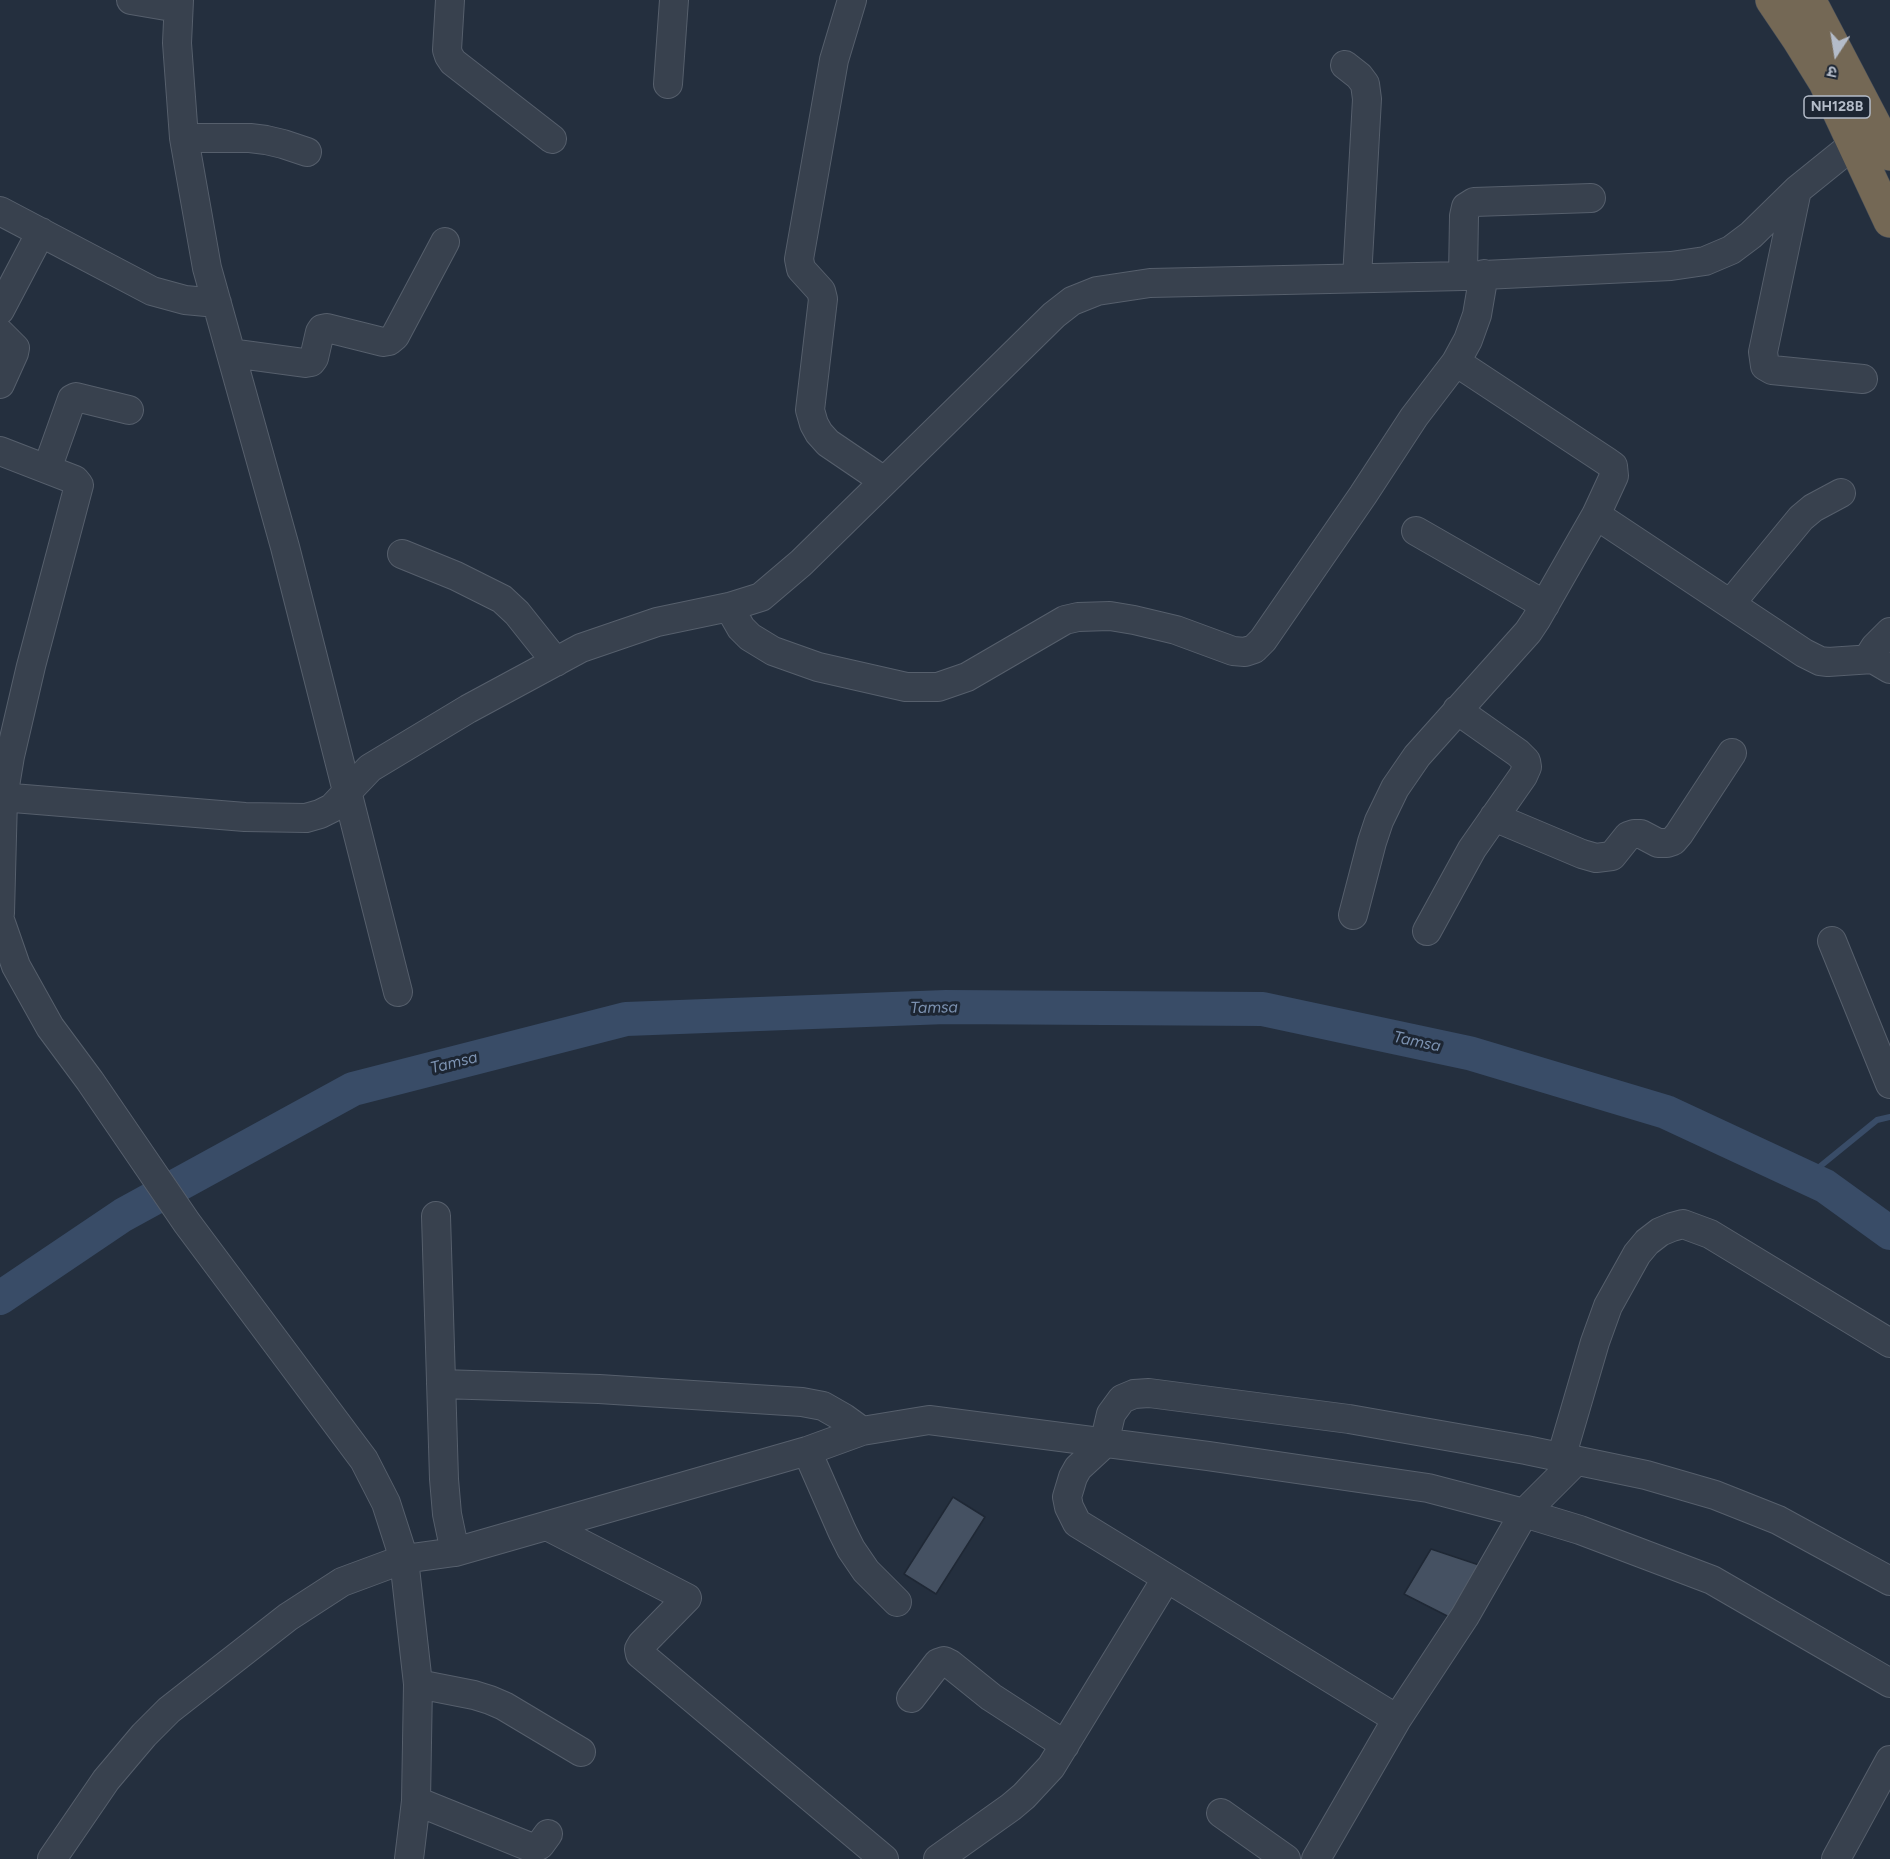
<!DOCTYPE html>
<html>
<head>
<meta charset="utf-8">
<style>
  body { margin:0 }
  #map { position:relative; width:1890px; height:1859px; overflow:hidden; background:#242f3e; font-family:Figtree,"Noto Sans Devanagari",sans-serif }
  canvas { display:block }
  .north { position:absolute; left:1806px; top:24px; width:60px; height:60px; -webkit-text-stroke:4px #1d2633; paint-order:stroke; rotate:192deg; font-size:16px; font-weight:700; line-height:24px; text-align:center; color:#b4bcc9 }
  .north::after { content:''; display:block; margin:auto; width:21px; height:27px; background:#b4bcc9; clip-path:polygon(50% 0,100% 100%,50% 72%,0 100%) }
</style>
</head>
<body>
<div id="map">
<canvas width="1890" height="1859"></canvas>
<div class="north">उ</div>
</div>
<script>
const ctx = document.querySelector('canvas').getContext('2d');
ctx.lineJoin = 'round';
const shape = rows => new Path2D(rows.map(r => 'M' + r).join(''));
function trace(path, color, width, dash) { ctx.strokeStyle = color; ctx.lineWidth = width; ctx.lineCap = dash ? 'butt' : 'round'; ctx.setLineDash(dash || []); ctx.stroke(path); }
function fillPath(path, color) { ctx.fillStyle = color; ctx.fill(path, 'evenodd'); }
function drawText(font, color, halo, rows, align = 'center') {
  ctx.font = font + ' Figtree,sans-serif'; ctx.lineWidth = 6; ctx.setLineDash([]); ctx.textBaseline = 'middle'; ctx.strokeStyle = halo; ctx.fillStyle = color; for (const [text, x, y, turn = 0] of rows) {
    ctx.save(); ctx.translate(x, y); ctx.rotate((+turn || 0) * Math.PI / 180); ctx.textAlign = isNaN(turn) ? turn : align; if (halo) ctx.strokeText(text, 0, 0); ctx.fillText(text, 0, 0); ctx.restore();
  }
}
trace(shape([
  [1807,1177,1877,1120,1890,1117]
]), '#394c67', 6);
trace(shape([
  [0,1298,123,1215,353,1089,626,1019,946,1007,1263,1009,1469,1053,1666,1112,1825,1186,1890,1233]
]), '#394c67', 34);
const building = shape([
  [953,1497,985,1517,936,1594,904,1574,953,1497],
  [1431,1549,1485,1567,1457,1621,1404,1594,1431,1549]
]);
fillPath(building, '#455162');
trace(building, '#1f2835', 1.5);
const minor = shape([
  [131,0,178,8],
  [179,0,177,43,184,138,207,268,285,547,398,992],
  [450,0,447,50,449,56,453,62,552,139],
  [852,0,834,60,799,259,801,269,821,291,823,299,810,410,814,424,819,433,828,443,884,481],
  [1345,65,1359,76,1365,84,1367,99,1357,278],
  [668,84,674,0],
  [184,138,250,138,266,140,283,144,307,152],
  [1797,190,1763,352,1765,366,1772,370,1863,379],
  [0,211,152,291,185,300,217,303],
  [1463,276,1464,216,1466,207,1474,202,1591,198],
  [0,310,41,232],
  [0,333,15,348,14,353,0,384],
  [231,353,305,363,311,362,314,358,320,332,322,329,327,328,383,342,389,341,395,336,445,242],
  [0,451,75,480,79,485,31,666,10,756,3,798,0,913],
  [47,469,72,399,76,397,129,410],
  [1596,515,1804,653,1820,661,1828,662,1873,659,1890,669],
  [1416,531,1545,605],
  [402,554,456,576,502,599,517,613,556,662],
  [1731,603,1801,518,1813,508,1841,493],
  [729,607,741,628,750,637,773,651,818,667,906,687,938,687,967,677,1065,620,1078,617,1110,616,1134,620,1176,630,1233,651,1245,652,1254,649,1263,640,1363,495,1414,417,1456,362,1468,340,1477,315,1484,274],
  [1868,658,1875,647,1890,632],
  [0,797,245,817,306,818,320,814,332,808,370,768,468,709,581,648,657,622,729,607,761,597,801,563,1054,315,1072,301,1097,291,1150,283,1463,276,1671,266,1705,261,1731,250,1751,235,1797,190,1854,144,1872,133],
  [1494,817,1582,854,1596,858,1612,856,1628,836,1634,834,1641,834,1658,843,1667,843,1673,841,1679,834,1732,753],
  [1353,915,1372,842,1379,821,1395,788,1417,756,1528,632,1536,620,1596,515,1614,476,1613,466,1606,461,1456,362],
  [0,920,16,966,50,1027,90,1081,187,1223,364,1460,386,1503,404,1559,418,1684,416,1801,409,1859],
  [1427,931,1472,849,1523,776,1527,767,1526,761,1518,753,1457,710],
  [1832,941,1890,1084],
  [436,1216,444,1479,447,1514,455,1552],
  [441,1384,599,1389,802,1402,823,1406,844,1418,862,1431],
  [807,1451,842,1531,851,1549,866,1571,897,1602],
  [1561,1458,1595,1342,1608,1306,1637,1254,1647,1242,1660,1232,1672,1227,1683,1224,1710,1234,1890,1343],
  [547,1526,687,1598,642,1644,639,1649,640,1654,884,1859],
  [418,1684,474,1695,490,1700,504,1706,581,1752],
  [911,1698,938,1663,944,1661,950,1664,991,1697,1065,1745],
  [1397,1719,1077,1523,1069,1507,1067,1497,1073,1477,1078,1468,1104,1444,1111,1414,1122,1399,1134,1394,1149,1393,1349,1419,1526,1450,1646,1475,1715,1495,1778,1520,1890,1581],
  [416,1801,530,1847,536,1847,540,1845,548,1834],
  [1221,1813,1286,1859],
  [52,1859,106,1780,144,1735,169,1710,288,1617,342,1582,404,1559,455,1552,807,1451,862,1431,929,1420,1208,1456,1428,1488,1524,1513,1580,1530,1712,1580,1890,1683],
  [938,1859,1011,1807,1024,1796,1051,1767,1166,1579],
  [1316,1859,1397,1719,1465,1616,1524,1513,1576,1461],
  [1836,1859,1890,1760]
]);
const highway = shape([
  [1772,0,1799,40,1825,82,1890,221],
  [1808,0,1814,9,1890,154]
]);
trace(minor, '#565f6c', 30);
trace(highway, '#434c59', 34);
trace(minor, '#38414e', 28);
trace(highway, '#746855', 33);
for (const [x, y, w] of [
  [1837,107,66]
]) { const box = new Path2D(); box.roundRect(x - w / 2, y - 11, w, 22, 4.5); ctx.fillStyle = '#1d2633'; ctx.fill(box); trace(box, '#b4bcc9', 1.5); }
drawText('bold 14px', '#b4bcc9', null, [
  ["NH128B",1837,107]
]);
drawText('italic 16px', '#7c92b1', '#1d2633', [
  ["Tamsa",934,1008,-1],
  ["Tamsa",1417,1042,12],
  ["Tamsa",454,1063,-14]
]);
</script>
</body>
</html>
